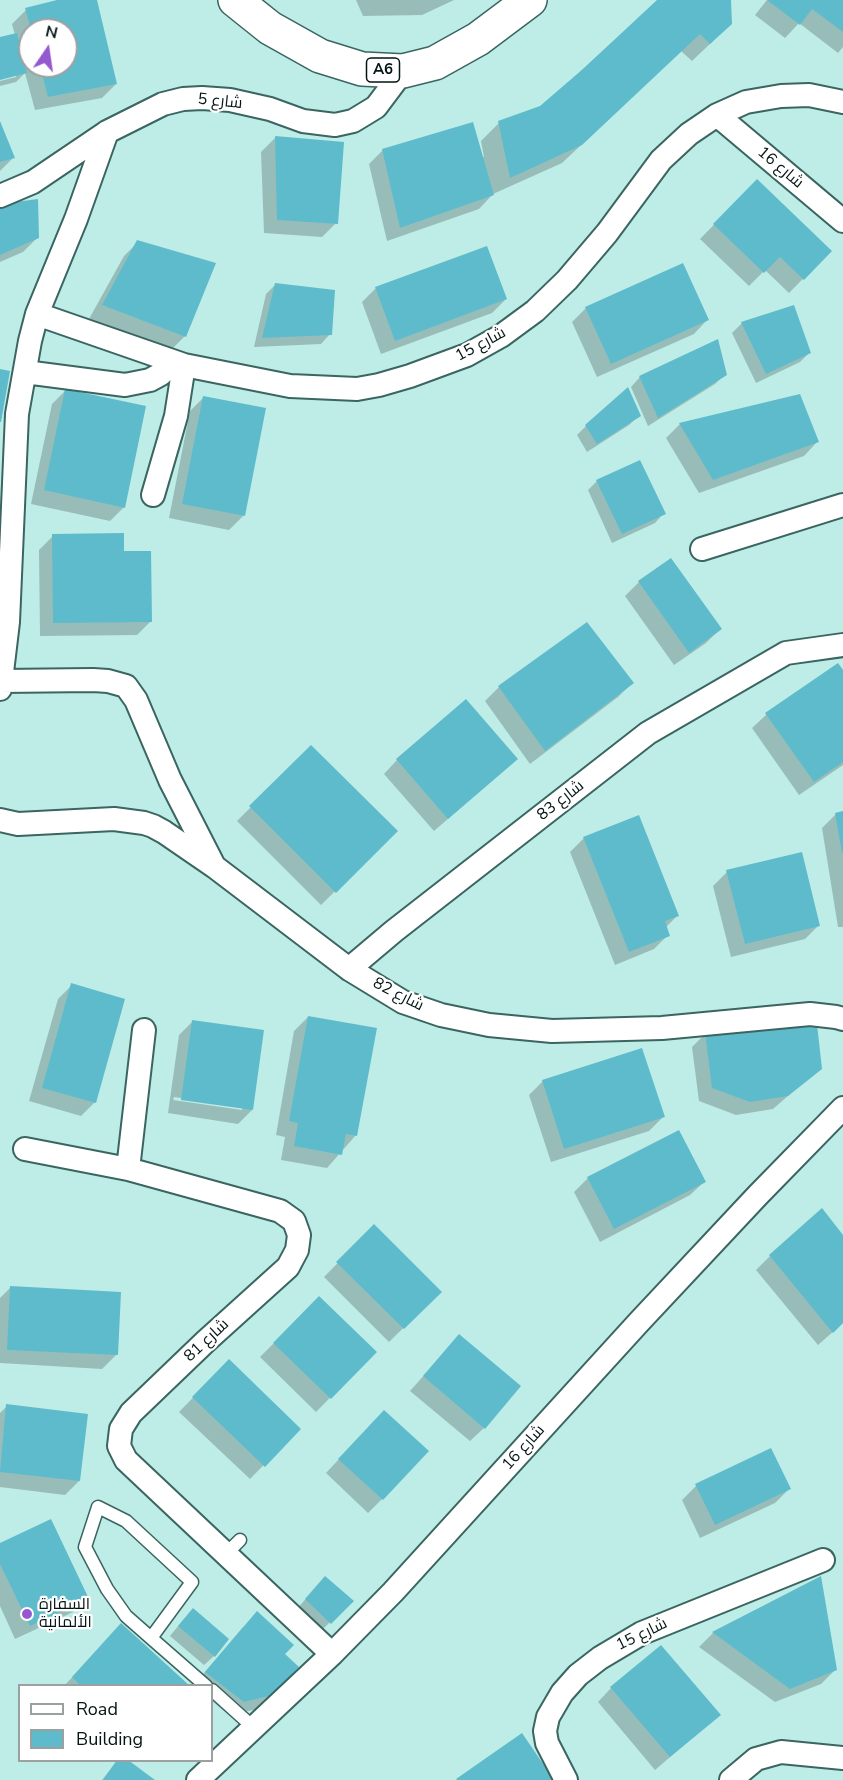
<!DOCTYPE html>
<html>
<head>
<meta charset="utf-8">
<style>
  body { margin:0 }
  #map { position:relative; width:843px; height:1780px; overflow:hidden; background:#beece7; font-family:"Nunito Sans",sans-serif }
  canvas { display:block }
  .legend { position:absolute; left:18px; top:1684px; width:195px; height:78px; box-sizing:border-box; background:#fff; border:2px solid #9ba1a1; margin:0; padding:8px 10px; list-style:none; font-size:18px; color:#041513 }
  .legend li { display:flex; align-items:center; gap:12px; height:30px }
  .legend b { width:30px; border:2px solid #9ba1a1 }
  .north { position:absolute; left:18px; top:18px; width:60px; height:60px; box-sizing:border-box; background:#fff; border:2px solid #9ba1a1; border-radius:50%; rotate:13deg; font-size:16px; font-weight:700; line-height:24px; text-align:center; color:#041513 }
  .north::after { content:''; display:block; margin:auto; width:21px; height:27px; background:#9658ce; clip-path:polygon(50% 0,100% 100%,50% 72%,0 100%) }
</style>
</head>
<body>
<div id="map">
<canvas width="843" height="1780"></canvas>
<ul class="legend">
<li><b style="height:8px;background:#fff"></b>Road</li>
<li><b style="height:16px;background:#5ebbcc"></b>Building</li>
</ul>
<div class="north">N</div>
</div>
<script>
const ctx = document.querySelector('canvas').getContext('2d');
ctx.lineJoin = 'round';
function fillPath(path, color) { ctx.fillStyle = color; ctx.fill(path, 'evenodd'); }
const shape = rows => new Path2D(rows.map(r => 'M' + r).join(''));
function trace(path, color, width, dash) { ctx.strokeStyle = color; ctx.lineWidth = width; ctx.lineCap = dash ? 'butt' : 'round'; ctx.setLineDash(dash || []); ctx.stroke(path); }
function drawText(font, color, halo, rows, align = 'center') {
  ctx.font = font + ' "Nunito Sans",Cairo,sans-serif'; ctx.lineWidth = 4.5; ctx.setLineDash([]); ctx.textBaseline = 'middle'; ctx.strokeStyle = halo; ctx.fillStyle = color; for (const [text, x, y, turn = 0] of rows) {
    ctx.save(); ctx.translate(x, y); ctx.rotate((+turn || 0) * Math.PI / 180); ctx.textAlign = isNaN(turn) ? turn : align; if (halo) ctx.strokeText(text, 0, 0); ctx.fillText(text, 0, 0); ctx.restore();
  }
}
fillPath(shape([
  [63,0,96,0,116,84,102,98,35,110,25,73,16,82,0,86,0,81,16,77,16,74,0,78,0,38,15,35,12,24,26,10],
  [30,30,66,30,66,66,30,66],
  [356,0,454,0,422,15,363,16],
  [659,0,730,0,713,41,692,61,681,51,562,163,493,194,479,209,387,241,369,164,383,150,484,157,481,141,499,123,541,107],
  [767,0,843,0,843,47,838,53,799,23,785,38,755,15],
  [0,125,13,158,0,171],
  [275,138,336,223,322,237,264,233,261,152],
  [757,181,830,251,789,293,765,270,749,286,700,239],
  [0,206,37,238,23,252,0,262],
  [138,242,185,336,171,350,89,319,124,256],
  [276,284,330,334,321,344,254,347,266,294],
  [376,288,506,299,492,313,381,354,362,302],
  [586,308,707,320,694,334,597,377,572,322],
  [742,323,809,353,800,362,756,383,732,333],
  [725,374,715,384,648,426,631,387,640,377],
  [66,390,124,507,110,521,31,504,52,404],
  [204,397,243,516,229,530,169,518,190,411],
  [639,415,629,425,587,452,577,435,586,426],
  [680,424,817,442,804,456,699,493,666,438],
  [597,481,664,513,655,523,612,543,588,490],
  [53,536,123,553,151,621,137,635,40,636,39,550],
  [671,560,720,629,706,643,674,665,625,596,639,582],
  [587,624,632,683,618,697,530,764,485,701,499,687],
  [838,665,843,672,843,765,799,795,752,728,766,715],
  [311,747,396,831,321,905,237,821],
  [397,760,502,772,434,831,384,774],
  [843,813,843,927,838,927,822,828,836,814],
  [584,838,677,916,665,928,668,935,654,949,615,965,570,852],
  [727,872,819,925,805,939,731,957,713,886],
  [72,985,95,1102,81,1116,29,1101,58,999],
  [308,1017,356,1135,327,1168,281,1160,285,1137,276,1135,294,1031],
  [193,1021,252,1110,238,1124,168,1113,179,1035],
  [174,1097,242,1107,242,1110,173,1100],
  [706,1033,820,1068,773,1109,736,1115,699,1101,692,1047],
  [543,1081,663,1117,649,1131,551,1162,529,1095],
  [588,1178,704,1182,690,1195,600,1242,574,1192],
  [374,1226,440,1292,389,1342,324,1277],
  [843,1237,843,1323,818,1345,756,1270,770,1256],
  [10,1288,116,1355,102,1369,0,1363,0,1298],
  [319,1298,375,1352,316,1412,260,1357],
  [459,1336,484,1428,470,1441,410,1391],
  [229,1361,299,1429,250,1479,179,1412],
  [7,1406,79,1481,65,1495,0,1487,0,1413],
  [370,1426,382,1499,368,1513,326,1473],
  [770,1450,789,1489,775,1503,700,1538,682,1500,696,1486],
  [0,1545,87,1598,73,1612,15,1639,0,1606],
  [820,1578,835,1670,821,1684,775,1702,699,1647,713,1633],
  [316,1587,351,1601,320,1632,297,1609],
  [184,1619,214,1656,204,1665,170,1636],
  [121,1625,188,1686,64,1686],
  [243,1627,283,1654,272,1694,258,1709,229,1715,212,1701,212,1686,193,1686],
  [611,1688,719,1715,655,1770,598,1702],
  [114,1760,125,1760,153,1780,102,1780,116,1762]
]), '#0003');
fillPath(shape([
  [57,0,97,0,117,84,48,97,40,66,66,66,66,30,31,30,25,8],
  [657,0,731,0,732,24,710,44,700,34,582,145,510,178,498,121,540,106,583,69],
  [767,0,843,0,843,32,812,9,800,25],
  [17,33,27,73,0,80,0,37],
  [0,121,15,158,0,162],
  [473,122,494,195,400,228,382,149],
  [275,136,344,142,338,224,277,220],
  [757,179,832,251,804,280,780,257,764,273,713,224],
  [38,199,39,238,0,255,0,204],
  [137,240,216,263,186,337,102,305],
  [487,246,507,299,395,341,375,287],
  [683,263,709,320,611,364,585,307],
  [275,283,335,290,332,335,262,338],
  [794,305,811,353,766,374,741,322],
  [718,339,727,375,658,418,639,376],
  [0,369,10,371,1,422,0,422],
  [628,387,641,416,597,444,585,425],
  [65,389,146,406,125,508,44,490],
  [800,394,819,442,713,480,679,423],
  [203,396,266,408,245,516,182,504],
  [640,460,666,514,622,534,596,480],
  [124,533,124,551,151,551,152,622,53,623,52,534],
  [671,558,722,629,689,653,638,581],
  [587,622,634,683,545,751,498,686],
  [838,663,843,670,843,762,814,782,765,713],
  [466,699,518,759,448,819,396,759],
  [311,745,398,831,336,893,249,806],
  [843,811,843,852,842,853,835,813],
  [639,815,679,916,665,921,670,936,629,952,583,837],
  [802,852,820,926,745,944,726,870],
  [71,983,125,999,96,1103,42,1088],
  [308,1016,377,1028,357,1136,346,1134,342,1155,294,1146,298,1123,289,1121],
  [192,1020,264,1030,253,1110,181,1100],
  [817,1024,822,1069,788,1096,750,1102,712,1088,705,1032],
  [642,1048,665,1117,564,1149,542,1080],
  [679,1130,706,1182,614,1229,587,1177],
  [822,1208,843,1235,843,1323,833,1333,769,1255],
  [374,1224,442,1292,404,1329,336,1262],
  [10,1286,121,1292,118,1355,7,1350],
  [319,1296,377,1352,331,1399,273,1343],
  [459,1334,521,1386,485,1429,423,1376],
  [229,1359,301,1429,265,1467,192,1397],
  [6,1404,88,1414,80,1481,0,1472],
  [384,1410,429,1451,383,1500,338,1459],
  [771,1448,791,1489,715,1525,695,1484],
  [51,1519,89,1599,30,1626,0,1564,0,1543],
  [325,1576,354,1601,331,1624,305,1599],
  [821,1576,837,1670,790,1689,712,1632],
  [193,1608,229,1639,215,1657,178,1626],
  [257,1611,294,1645,285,1654,299,1667,273,1695,244,1702,205,1672],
  [121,1623,190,1686,81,1686,72,1677],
  [661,1645,721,1715,670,1757,610,1687],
  [522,1733,554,1780,457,1780,456,1779],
  [117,1760,128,1760,155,1780,103,1780]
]), '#5ebbcc');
const service = shape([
  [226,1554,240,1540],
  [151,1638,192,1582,126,1521,98,1507,85,1547,107,1589,126,1616,151,1638,206,1686],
  [212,1690,253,1727]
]);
const minor = shape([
  [717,115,843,221],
  [0,196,33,182,107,132,163,104,183,99,202,98,230,100,270,109,303,121,335,125,353,121,376,107,403,71],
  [37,314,184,365,290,386,357,389,379,385,410,376,467,355,501,336,535,311,567,280,607,233,661,160,689,134,717,115,746,102,781,96,809,95,843,102],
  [25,372,125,385,150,380,161,374,173,362],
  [153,495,176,416,184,365],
  [702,549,843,505],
  [1,681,93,680,108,681,126,686,136,700,170,780,214,866],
  [0,689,8,622,17,414,30,341,37,314,76,219,107,132],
  [0,820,18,824,114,819,144,823,153,826,164,832,215,867,349,969,403,1002,441,1015,489,1025,552,1031,662,1028,810,1014,836,1017,843,1019],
  [349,969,394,931,648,733,786,653,843,645],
  [25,1149,128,1169,280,1211,294,1221,299,1235,297,1250,288,1267,205,1342,131,1413,121,1429,119,1446,126,1460,332,1654],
  [128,1169,144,1030],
  [198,1780,332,1654,393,1592,639,1322,758,1195,843,1108],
  [566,1780,547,1743,545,1731,548,1717,562,1693,578,1675,600,1658,642,1633,823,1560],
  [731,1780,756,1759,781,1752,843,1758]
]);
const trunk = shape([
  [235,0,270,28,320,56,362,69,403,71,435,63,478,39,530,0]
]);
trace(service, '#3a6561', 15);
trace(minor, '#3a6561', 26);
trace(trunk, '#3a6561', 36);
trace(service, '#fff', 12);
trace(minor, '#fff', 22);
trace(trunk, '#fff', 33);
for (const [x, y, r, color] of [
  [27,1614,6,"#9658ce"]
]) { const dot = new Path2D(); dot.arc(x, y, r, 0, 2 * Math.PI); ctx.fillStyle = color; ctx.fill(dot); trace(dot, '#fff', 2); }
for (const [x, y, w] of [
  [383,70,33]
]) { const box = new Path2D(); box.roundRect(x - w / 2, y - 12, w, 24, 4.5); ctx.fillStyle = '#fff'; ctx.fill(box); trace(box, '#041513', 1.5); }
drawText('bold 15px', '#041513', null, [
  ["A6",383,70]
]);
drawText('16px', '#041513', '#fff', [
  ["شارع 5",220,102,6],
  ["شارع 16",780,168,40],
  ["شارع 15",481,345,-28],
  ["شارع 83",561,801,-38],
  ["شارع 82",398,995,27],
  ["شارع 81",207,1341,-43],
  ["شارع 16",524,1448,-48],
  ["شارع 15",642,1635,-26]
]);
drawText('16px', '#041513', '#fff', [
  ["السفارة",39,1605],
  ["الألمانية",39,1623]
], 'left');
</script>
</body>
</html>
